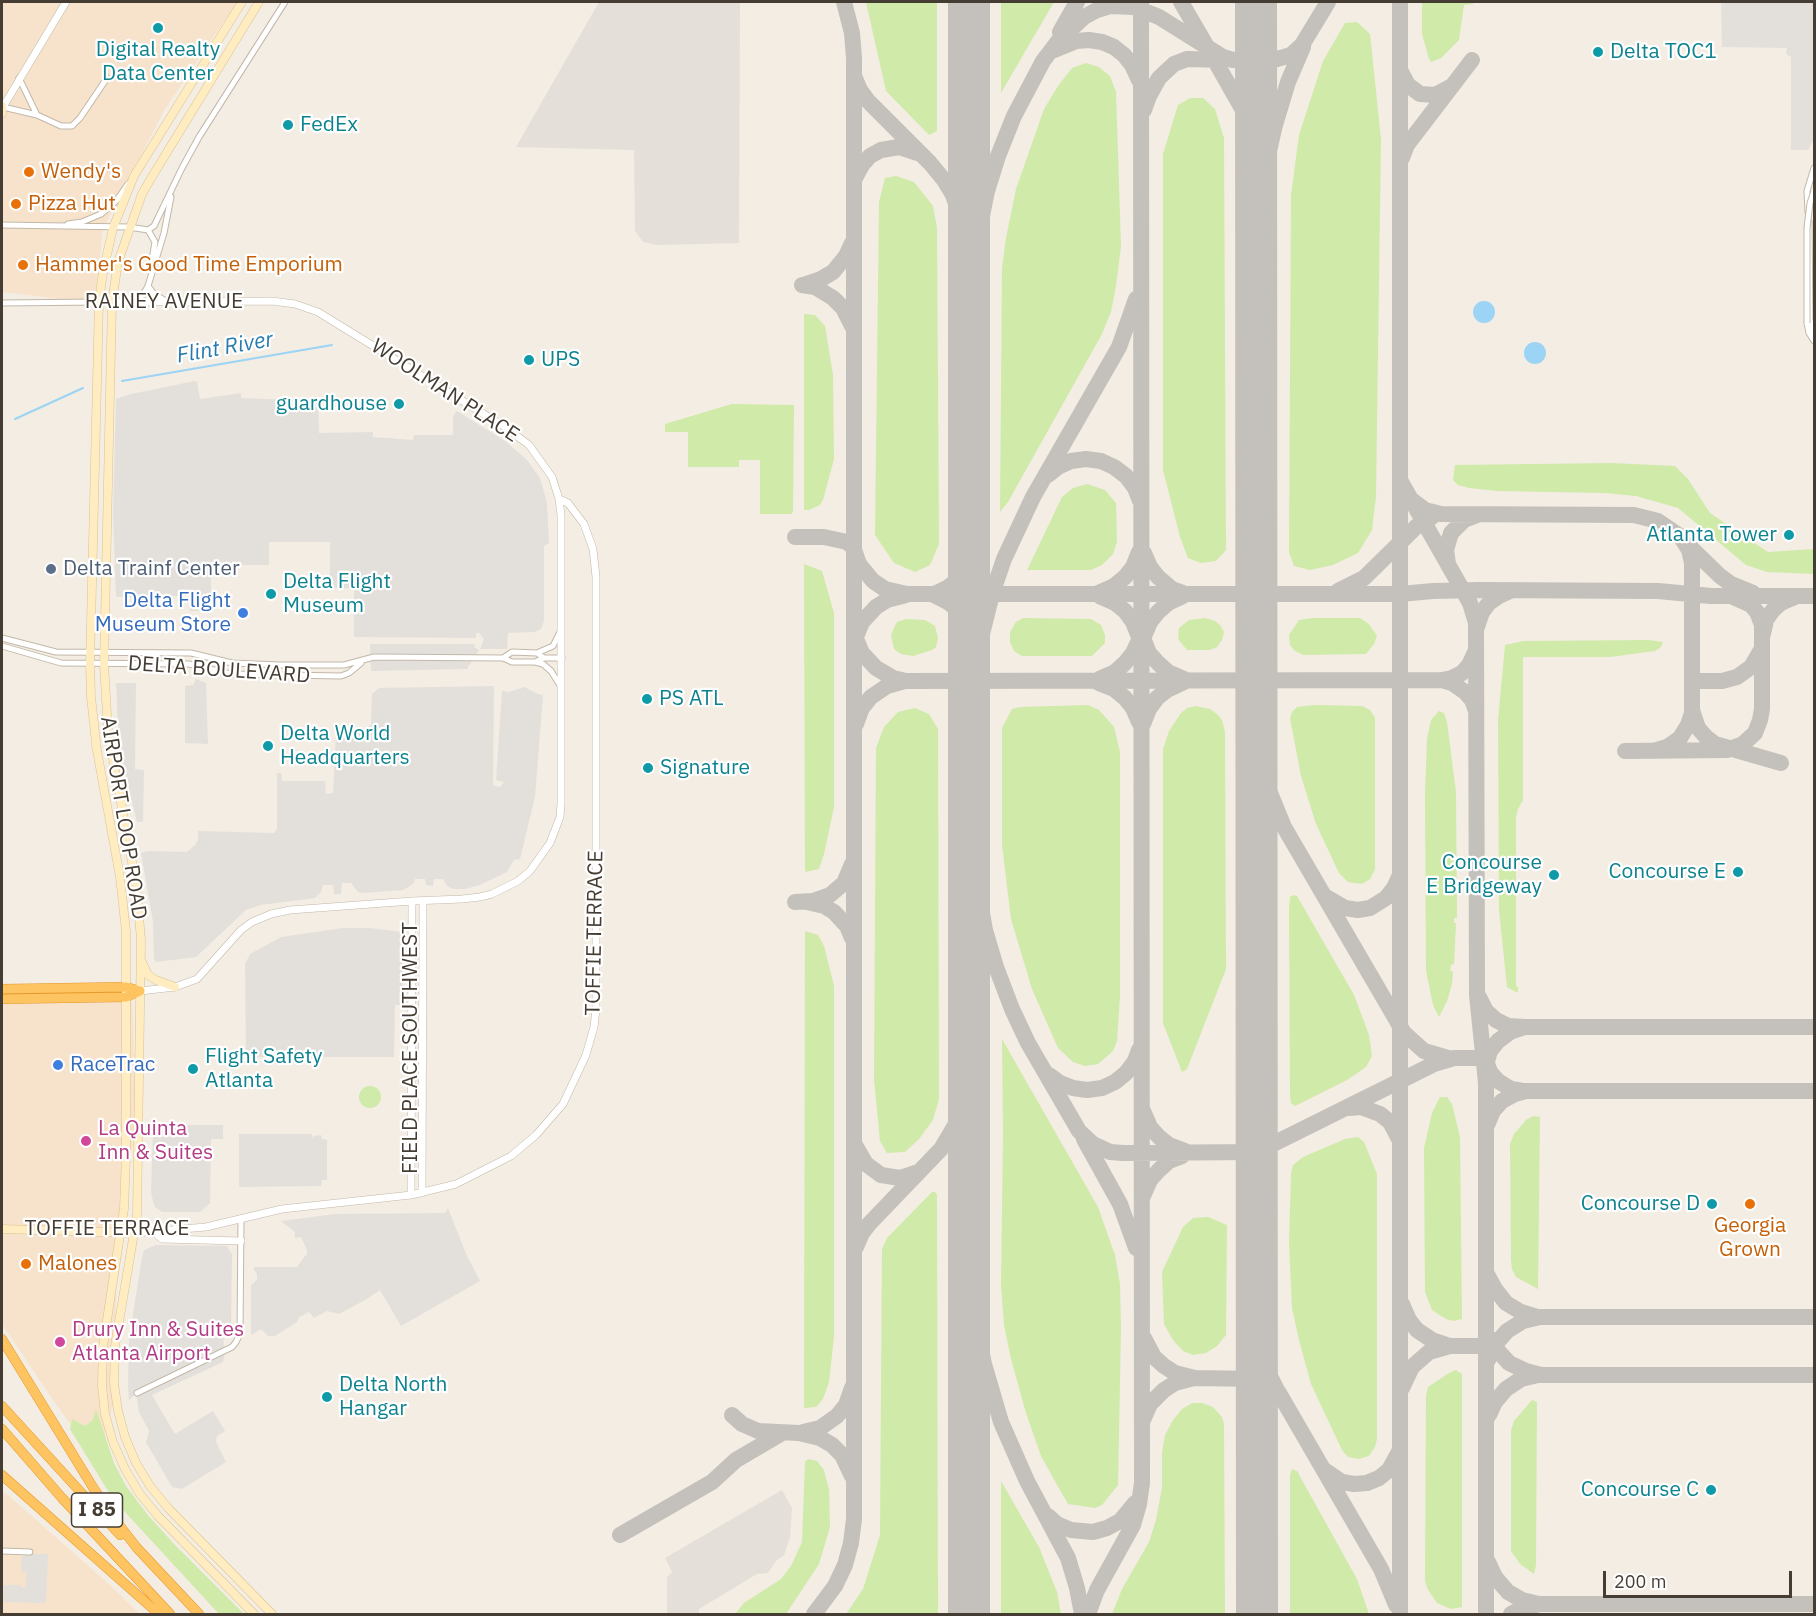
<!DOCTYPE html>
<html>
<head>
<meta charset="utf-8">
<style>
  body { margin:0 }
  #map { position:relative; width:1816px; height:1616px; overflow:hidden; background:#f3ede3; font-family:"IBM Plex Sans",sans-serif }
  canvas { display:block }
  .frame { position:absolute; inset:0; border:3px solid #453d33; pointer-events:none }
  .scale { position:absolute; left:1603px; top:1571px; width:189px; height:27px; box-sizing:border-box; border:3px solid #453d33; border-top:0; padding-left:8px; font-size:18px; line-height:21px; white-space:nowrap; color:#453d33; -webkit-text-stroke:4px #fff; paint-order:stroke }
</style>
</head>
<body>
<div id="map">
<canvas width="1816" height="1616"></canvas>
<div class="frame"></div>
<div class="scale">200 m</div>
</div>
<script>
const ctx = document.querySelector('canvas').getContext('2d');
ctx.lineJoin = 'round';
function fillPath(path, color) { ctx.fillStyle = color; ctx.fill(path, 'evenodd'); }
const shape = rows => new Path2D(rows.map(r => 'M' + r).join(''));
function trace(path, color, width, dash) { ctx.strokeStyle = color; ctx.lineWidth = width; ctx.lineCap = dash ? 'butt' : 'round'; ctx.setLineDash(dash || []); ctx.stroke(path); }
function drawText(font, color, halo, rows, align = 'center') {
  ctx.font = font + ' "IBM Plex Sans",sans-serif'; ctx.lineWidth = 4.5; ctx.setLineDash([]); ctx.textBaseline = 'middle'; ctx.strokeStyle = halo; ctx.fillStyle = color; for (const [text, x, y, turn = 0] of rows) {
    ctx.save(); ctx.translate(x, y); ctx.rotate((+turn || 0) * Math.PI / 180); ctx.textAlign = isNaN(turn) ? turn : align; if (halo) ctx.strokeText(text, 0, 0); ctx.fillText(text, 0, 0); ctx.restore();
  }
}
fillPath(shape([
  [2,2,237,2,165,109,103,229,95,303,2,292],
  [132,990,136,1114,116,1282,116,1394,98,1462,53,1400,2,1324,2,994],
  [2,1492,8,1495,111,1586,140,1614,2,1614]
]), '#f7e3cc');
fillPath(shape([
  [599,2,740,2,739,243,657,245,643,242,635,231,634,150,516,147],
  [782,1490,792,1508,790,1538,784,1555,776,1561,768,1573,757,1574,699,1609,699,1614,667,1614,667,1577,672,1572,665,1558]
]), '#e4dfd8');
fillPath(shape([
  [866,2,937,2,937,131,929,135,886,91],
  [1001,2,1054,2,1001,93],
  [1422,2,1473,2,1473,4,1464,5,1459,40,1441,58,1434,61,1431,62,1429,59,1422,34],
  [1357,22,1370,34,1381,139,1376,496,1372,530,1358,553,1333,565,1310,570,1294,566,1289,552,1291,195,1299,135,1323,61,1345,23],
  [1086,63,1099,67,1110,76,1116,92,1121,246,1116,286,1111,312,1102,334,1008,502,1000,512,1002,268,1006,238,1016,189,1044,109,1058,86,1072,68],
  [1190,98,1203,98,1215,109,1224,138,1226,550,1216,561,1201,563,1188,558,1180,537,1163,470,1163,154,1178,105],
  [896,176,914,182,933,206,937,228,939,544,930,565,915,572,894,563,875,535,879,202,885,178],
  [804,314,815,315,825,326,833,375,834,459,823,500,820,505,809,510,804,510],
  [732,404,794,405,793,512,791,514,760,514,760,460,739,460,739,467,688,467,688,432,665,432,665,424],
  [1611,463,1675,466,1688,479,1710,513,1768,552,1814,549,1814,574,1767,572,1746,565,1678,508,1636,496,1605,493,1497,491,1469,488,1458,485,1453,480,1455,465],
  [1087,484,1105,490,1116,503,1117,542,1113,554,1102,565,1091,570,1027,570,1062,497,1073,488],
  [804,564,822,571,834,613,834,807,824,854,819,869,805,872],
  [1023,618,1091,619,1101,625,1105,635,1105,643,1092,656,1022,656,1014,651,1010,642,1010,632,1016,622],
  [1205,618,1215,621,1220,625,1224,632,1222,640,1217,647,1210,650,1187,650,1178,639,1179,628,1189,620],
  [1313,618,1360,618,1369,624,1377,636,1374,644,1366,654,1303,655,1295,651,1290,645,1289,635,1299,620],
  [906,619,925,620,935,626,938,638,936,647,932,650,913,656,901,654,894,649,891,636,893,630,897,622],
  [1649,640,1663,642,1661,647,1655,651,1610,657,1523,657,1523,800,1518,809,1516,817,1516,986,1518,987,1518,992,1516,992,1507,987,1499,910,1498,720,1505,645,1524,641],
  [1088,705,1099,710,1114,727,1120,752,1120,996,1117,1041,1113,1051,1098,1064,1085,1066,1073,1062,1058,1048,1032,989,1011,919,1002,845,1002,728,1012,709,1020,707],
  [1315,705,1362,706,1370,710,1375,718,1375,869,1370,879,1362,884,1348,882,1339,873,1316,824,1301,776,1290,718,1292,712,1297,707],
  [1196,706,1210,709,1218,715,1222,720,1225,732,1226,969,1187,1069,1182,1072,1163,1023,1163,749,1169,731,1181,713,1187,708],
  [915,708,929,714,938,729,939,1099,933,1120,919,1139,905,1152,887,1153,880,1141,874,1080,876,748,884,727,898,712],
  [1439,711,1444,713,1447,722,1456,792,1457,918,1454,918,1454,923,1456,923,1454,964,1451,965,1450,971,1453,971,1452,984,1447,1001,1439,1017,1433,1005,1426,971,1425,794,1427,739,1431,720],
  [1293,895,1297,896,1354,995,1369,1035,1372,1056,1366,1067,1347,1080,1295,1106,1291,1103,1290,1096,1289,908,1290,897],
  [805,931,818,935,824,946,834,986,834,1337,829,1382,823,1399,816,1407,804,1408],
  [1002,1039,1098,1207,1115,1255,1120,1284,1121,1328,1118,1485,1102,1505,1095,1508,1068,1504,1056,1483,1041,1456,1026,1413,1011,1359,1004,1325,1001,1285,1003,1134],
  '359 1097a11 11 0 1 1 22 0a11 11 0 1 1-22 0Z',
  [1440,1097,1447,1097,1452,1104,1460,1137,1462,1319,1454,1321,1446,1319,1432,1310,1425,1292,1424,1148,1432,1113],
  [1533,1116,1540,1117,1538,1289,1516,1277,1512,1269,1511,1260,1510,1144,1514,1134,1526,1120],
  [1358,1137,1364,1142,1377,1174,1377,1439,1375,1447,1369,1456,1359,1459,1348,1457,1342,1450,1311,1384,1299,1340,1292,1308,1289,1244,1291,1174,1293,1165,1303,1157,1345,1139],
  [932,1192,935,1192,937,1195,938,1614,846,1614,863,1589,880,1535,882,1249,887,1238],
  [1208,1217,1227,1225,1226,1335,1217,1346,1206,1353,1193,1355,1183,1351,1173,1340,1164,1324,1162,1272,1183,1227,1193,1218],
  [1456,1370,1462,1374,1462,1607,1451,1609,1437,1603,1427,1588,1425,1580,1426,1396,1428,1387,1449,1373],
  [1532,1400,1537,1402,1536,1565,1534,1574,1520,1564,1511,1551,1511,1430,1514,1421],
  [1192,1403,1202,1403,1213,1407,1222,1417,1224,1424,1225,1614,1112,1614,1122,1589,1149,1542,1156,1520,1162,1488,1162,1453,1165,1435,1173,1420,1182,1409],
  [96,1409,114,1463,126,1486,147,1514,174,1544,244,1614,219,1614,113,1499,70,1429,72,1419,85,1426,93,1420],
  [808,1459,817,1461,824,1470,829,1490,830,1527,819,1564,786,1614,735,1614,744,1603,781,1579,791,1566,802,1542,805,1462],
  [1292,1469,1297,1471,1357,1579,1369,1614,1290,1614,1290,1475],
  [1001,1481,1039,1547,1057,1592,1061,1614,1001,1614]
]), '#d0eaa9');
fillPath(shape([
  [1721,2,1814,2,1814,139,1808,150,1791,150,1791,57,1786,54,1787,48,1722,47],
  [195,381,197,382,200,399,241,393,241,398,318,401,319,433,373,432,373,437,413,440,414,435,453,435,453,416,457,411,505,441,527,460,540,478,547,503,549,543,544,546,544,621,541,629,535,632,508,633,507,649,480,649,484,639,479,633,476,633,476,638,354,637,354,590,351,588,330,588,330,542,269,542,269,565,211,565,211,611,190,611,189,596,116,597,113,512,116,399,131,394],
  [370,644,474,644,475,648,479,650,467,669,371,671],
  [196,679,206,683,208,744,185,743,185,686,193,685],
  [116,683,136,683,135,769,144,770,143,822,137,822,119,749],
  [494,686,493,784,495,786,500,787,504,782,496,780,502,691,509,692,524,687,538,694,543,695,535,797,520,859,514,860,507,872,480,885,465,889,453,889,447,886,443,879,434,879,433,886,426,885,425,879,415,879,413,884,403,890,362,893,358,892,351,883,342,883,341,894,334,894,333,885,323,885,321,892,315,898,260,905,246,910,196,957,156,962,154,959,153,922,141,853,148,851,187,852,195,845,198,840,198,831,274,833,277,829,277,773,281,773,282,781,325,781,326,794,333,793,336,734,342,729,365,728,371,725,372,694,379,688],
  [343,928,370,928,402,932,403,1005,395,1005,394,1057,246,1057,245,964,250,954,281,937],
  [170,1125,223,1125,223,1139,211,1139,210,1203,200,1212,162,1212,155,1207,153,1202,151,1191,153,1131,169,1132],
  [239,1134,312,1134,313,1139,314,1136,321,1135,322,1139,327,1140,327,1180,322,1180,321,1186,239,1187],
  [448,1208,467,1256,480,1281,401,1326,380,1290,367,1299,339,1314,327,1311,314,1318,309,1312,299,1317,297,1322,275,1336,268,1336,261,1329,251,1335,251,1285,257,1280,257,1274,254,1270,254,1267,297,1267,305,1256,307,1255,307,1250,301,1237,295,1238,295,1232,281,1221,335,1214,445,1213],
  [156,1245,227,1246,232,1254,231,1328,223,1334,225,1354,223,1362,152,1395,175,1434,213,1411,225,1431,217,1436,216,1442,226,1462,182,1489,172,1487,146,1442,149,1431,139,1412,136,1393,129,1400,128,1387,129,1340,142,1257,144,1250],
  [25,1554,48,1554,46,1603,2,1602,2,1585,21,1585,22,1588,24,1588,26,1585,26,1572,21,1572,22,1556,25,1556]
]), '#e3e0dc');
fillPath(shape([
  '1473 312a11 11 0 1 1 22 0a11 11 0 1 1-22 0Z',
  '1524 353a11 11 0 1 1 22 0a11 11 0 1 1-22 0Z'
]), '#9bd4f4');
trace(shape([
  [122,381,332,345],
  [15,419,83,388]
]), '#9bd4f4', 2);
trace(shape([
  [1181,2,1206,45],
  [1400,2,1400,1614],
  [1060,32,1077,2],
  [1054,50,1076,41,1089,40,1102,42,1114,47,1124,55,1132,65,1139,80],
  [1209,54,1214,59,1248,119,1256,140],
  [1400,70,1408,85,1420,94,1435,95,1450,87],
  [855,78,860,90,868,101,930,163,944,180,953,195,969,240],
  [1144,110,1149,96,1159,78,1174,64,1187,59,1224,60],
  [1402,158,1407,145,1472,60],
  [854,180,862,165,870,156,881,150,899,147,917,153],
  [1256,225,1266,164,1275,125,1288,82,1303,47],
  [969,281,987,191,998,156,1014,116,1043,61,1059,40,1084,17,1097,10,1110,6,1134,7,1159,17,1223,57,1233,60,1277,59,1291,55,1302,45,1328,2],
  [802,285,815,287,833,298,843,308,852,326],
  [803,285,821,279,833,272,846,256,852,243],
  [1048,475,1058,467,1071,461,1086,459,1101,461,1114,467,1126,476,1135,488,1140,501],
  [1401,482,1470,603,1476,623,1477,995,1486,1083,1486,1614],
  [1413,501,1425,510,1441,514,1634,515,1658,521,1680,536,1689,550,1692,563,1692,713,1688,725,1680,738,1667,747,1653,751],
  [795,537,824,537,847,542,853,547,859,564,873,581,885,589,907,594,1400,594,1433,591,1480,590,1658,591,1711,596,1814,596],
  [1688,545,1720,576,1731,584,1753,593],
  [1144,553,1150,567,1158,577,1172,589,1183,593],
  [1448,564,1446,550,1451,533,1464,520,1477,515],
  [1338,591,1364,578,1417,526,1432,517],
  [1098,593,1114,586,1125,577,1133,567,1139,552],
  [934,594,947,588,956,581,963,572,969,556],
  [934,595,946,601,956,608,963,617,969,633],
  [1101,597,1115,603,1125,611,1133,622,1139,637],
  [1477,627,1482,612,1489,603,1499,596,1510,591],
  [1763,634,1766,620,1773,610,1781,603,1795,597],
  [1144,636,1150,622,1158,612,1168,603,1183,596],
  [856,637,862,622,876,607,887,600,906,595],
  [1143,638,1149,653,1158,663,1168,672,1184,679],
  [856,639,862,653,876,668,893,678,906,681,1442,680,1452,678,1462,673,1469,665,1475,652],
  [1099,679,1115,672,1125,663,1133,653,1139,640],
  [1442,680,1452,683,1465,692,1472,700,1476,711],
  [1692,681,1722,681,1737,677,1751,667,1761,650],
  [1099,683,1114,689,1125,698,1133,708,1139,722],
  [1692,710,1698,728,1706,737,1715,744,1781,763],
  [969,717,981,638,992,594,1004,559,1033,497,1119,347,1136,299],
  [1256,721,1260,756,1266,783,1284,827,1404,1033,1424,1051,1448,1058],
  [856,724,862,708,871,697,887,686,905,681],
  [1143,724,1149,709,1157,698,1167,690,1184,682],
  [1625,751,1727,750,1743,744,1755,733,1760,720,1762,709,1762,625,1757,612,1751,605,1733,597],
  [969,838,985,930,996,967,1012,1009,1028,1043,1079,1131,1093,1144,1110,1152,1123,1153,1257,1152,1434,1064,1454,1058,1485,1058,1490,1072,1498,1081,1511,1089,1523,1091,1814,1091],
  [1326,897,1345,908,1358,910,1370,908,1386,898,1394,888,1399,877],
  [795,902,813,901,830,895,844,883,852,864],
  [807,902,824,906,834,912,847,926,852,938],
  [1479,997,1486,1011,1496,1020,1508,1026,1525,1027,1510,1032,1498,1041,1490,1051,1486,1065],
  [1525,1027,1814,1027],
  [1049,1075,1060,1083,1073,1088,1087,1090,1102,1088,1115,1082,1126,1073,1135,1061,1139,1050],
  [1349,1108,1361,1107,1380,1114,1390,1122,1399,1139],
  [1143,1111,1150,1127,1159,1137,1169,1145,1185,1151],
  [1487,1125,1493,1111,1502,1101,1515,1094,1526,1091],
  [1084,1139,1120,1204,1136,1248],
  [855,1145,866,1164,881,1175,900,1178,918,1172],
  [1143,1196,1150,1180,1159,1170,1169,1161,1182,1156],
  [856,1247,862,1233,869,1224,941,1149,957,1122,969,1084],
  [1488,1276,1495,1289,1506,1303,1521,1312,1537,1317],
  [969,1294,984,1364,1001,1422,1027,1481,1068,1558,1077,1588,1082,1614],
  [1402,1304,1409,1320,1417,1330,1432,1340,1450,1346],
  [1257,1336,1261,1359,1277,1390],
  [1144,1338,1154,1357,1164,1366,1175,1373,1195,1378,1257,1379,1268,1384,1279,1393,1381,1569,1396,1605],
  [1491,1339,1499,1352,1509,1363,1526,1371,1541,1375,1814,1375],
  [1488,1360,1494,1346,1507,1331,1523,1321,1540,1317,1814,1317],
  [1402,1388,1412,1367,1429,1352,1450,1346,1486,1346],
  [732,1415,742,1424,758,1431,799,1433,820,1438,832,1445,842,1455,852,1476],
  [1489,1415,1495,1402,1506,1389,1521,1379,1538,1375],
  [1143,1420,1150,1404,1164,1390,1175,1383,1194,1378],
  [803,1432,820,1428,837,1416,846,1405,852,1388],
  [1326,1471,1342,1482,1354,1484,1367,1483,1379,1478,1389,1470,1399,1452],
  [1048,1516,1057,1524,1071,1530,1093,1532,1107,1528,1120,1521,1135,1503],
  [620,1535,712,1482,736,1460,782,1433],
  [1488,1562,1495,1577,1508,1592,1522,1600,1539,1604],
  [814,1614,835,1586,845,1565,851,1543,854,1519,854,58,852,33,844,2],
  [1088,1614,1097,1590,1133,1525,1139,1504,1142,1483,1141,2],
  [1511,1614,1521,1609,1539,1604,1814,1604]
]), '#c4c0bc', 16);
trace(shape([
  [969,2,969,1614],
  [1256,2,1257,1614]
]), '#c4c0bc', 42);
const minor = shape([
  [19,78,37,115],
  [3,107,37,115,61,126,72,126,80,118,107,78],
  [1808,212,1807,191,1814,168],
  [1809,222,1810,320,1814,334],
  [68,224,82,222,101,214,117,200,128,184],
  [2,225,129,227,148,230],
  [148,230,154,226,182,168,199,137,285,2],
  [148,230,155,242,151,266],
  [148,286,154,294,164,300],
  [133,300,143,295,148,286,164,233,171,197],
  [2,303,99,302],
  [1807,323,1809,333,1814,341],
  [2,638,56,652,191,653,232,663,279,665,344,665,374,657,503,658,512,662,535,662,544,658,562,658],
  [2,646,61,663,189,664,231,674,341,676,349,673,361,663],
  [537,653,553,646,560,632],
  [503,658,512,652,537,653,544,658],
  [535,662,543,664,551,671,561,687],
  [137,1393,232,1347,236,1342,240,1334,241,1219],
  [2,1551,30,1552]
]);
const tertiary = shape([
  [3,107,66,2],
  [99,302,272,301,295,304,318,312,505,427,529,445,552,477,559,499,561,515,561,804,560,817,550,843,530,871,518,881,492,894,480,897,462,899,412,901,290,910,271,914,252,922,241,930,197,979,175,987,140,991],
  [422,1193,423,901],
  [411,1195,412,901],
  [154,1232,162,1239,241,1241],
  [134,1233,206,1227,282,1209,411,1195,456,1184,511,1156,536,1135,563,1104,586,1055,594,1027,596,1009,596,577,593,549,584,524,568,503,559,499]
]);
const secondary = shape([
  [259,2,150,180,142,194,118,262,112,302,104,664,108,732,136,884,141,939,137,1215,115,1346,114,1384,118,1411,125,1437,136,1463,150,1486,168,1508,272,1614],
  [2,106,2,113],
  [96,742,91,697,90,664,99,302,103,272,113,228,134,176,242,2],
  [96,745,120,877,126,931,126,1156,124,1209,103,1346,102,1386,105,1414,113,1442,125,1469,140,1494,158,1516,254,1614],
  [142,962,148,975,156,980,175,987],
  [2,1229,134,1233]
]);
const motorway = shape([
  [2,989,126,987,140,991],
  [2,999,126,997,140,991],
  [2,1339,94,1489,116,1521,137,1548,199,1614],
  [2,1406,120,1535],
  [2,1429,62,1498,170,1614],
  [2,1475,159,1614]
]);
trace(minor, '#c2b8a8', 7);
trace(tertiary, '#c2b8a8', 8);
trace(secondary, '#d9c292', 9);
trace(motorway, '#e6982a', 10);
trace(minor, '#fff', 5);
trace(tertiary, '#fff', 7);
trace(secondary, '#ffedc1', 8);
trace(motorway, '#ffc462', 9);
const minorBridge = shape([
  [1807,323,1807,228,1810,203,1814,191]
]);
trace(minorBridge, '#c2b8a8', 7, []);
trace(minorBridge, '#fff', 5);
for (const [x, y, r, color] of [
  [158,28,6,"#0f9aa8"],
  [1598,52,6,"#0f9aa8"],
  [288,125,6,"#0f9aa8"],
  [29,172,6,"#e8710a"],
  [16,204,6,"#e8710a"],
  [23,265,6,"#e8710a"],
  [529,360,6,"#0f9aa8"],
  [399,404,6,"#0f9aa8"],
  [1789,535,6,"#0f9aa8"],
  [51,569,6,"#5c6f8a"],
  [271,594,6,"#0f9aa8"],
  [243,613,6,"#3f7fe0"],
  [647,699,6,"#0f9aa8"],
  [268,746,6,"#0f9aa8"],
  [648,768,6,"#0f9aa8"],
  [1738,872,6,"#0f9aa8"],
  [1554,875,6,"#0f9aa8"],
  [58,1065,6,"#3f7fe0"],
  [193,1069,6,"#0f9aa8"],
  [86,1141,6,"#d1479c"],
  [1712,1204,6,"#0f9aa8"],
  [1750,1204,6,"#e8710a"],
  [26,1264,6,"#e8710a"],
  [60,1342,6,"#d1479c"],
  [327,1397,6,"#0f9aa8"],
  [1711,1490,6,"#0f9aa8"]
]) { const dot = new Path2D(); dot.arc(x, y, r, 0, 2 * Math.PI); ctx.fillStyle = color; ctx.fill(dot); trace(dot, '#fff', 2); }
for (const [x, y, w] of [
  [97,1510,51]
]) { const box = new Path2D(); box.roundRect(x - w / 2, y - 17, w, 34, 4.5); ctx.fillStyle = '#fff'; ctx.fill(box); trace(box, '#453d33', 1.5); }
drawText('bold 20px', '#453d33', null, [
  ["I 85",97,1510]
]);
drawText('21px', '#0d838f', '#fff', [
  ["Digital Realty",158,50,"center"],
  ["Data Center",158,74,"center"],
  ["Delta TOC1",1610,52],
  ["FedEx",300,125],
  ["UPS",541,360],
  ["guardhouse",387,404,"right"],
  ["Atlanta Tower",1777,535,"right"],
  ["Delta Flight",283,582],
  ["Museum",283,606],
  ["PS ATL",659,699],
  ["Delta World",280,734],
  ["Headquarters",280,758],
  ["Signature",660,768],
  ["Concourse",1542,863,"right"],
  ["E Bridgeway",1542,887,"right"],
  ["Concourse E",1726,872,"right"],
  ["Flight Safety",205,1057],
  ["Atlanta",205,1081],
  ["Concourse D",1700,1204,"right"],
  ["Delta North",339,1385],
  ["Hangar",339,1409],
  ["Concourse C",1699,1490,"right"]
], 'left');
drawText('21px', '#c56008', '#fff', [
  ["Wendy's",41,172],
  ["Pizza Hut",28,204],
  ["Hammer's Good Time Emporium",35,265],
  ["Georgia",1750,1226,"center"],
  ["Grown",1750,1250,"center"],
  ["Malones",38,1264]
], 'left');
drawText('21px', '#453d33', '#fff', [
  ["RAINEY AVENUE",164,302],
  ["WOOLMAN PLACE",445,391,33],
  ["DELTA BOULEVARD",219,670,4],
  ["AIRPORT LOOP ROAD",123,818,81],
  ["TOFFIE TERRACE",595,933,-89],
  ["FIELD PLACE SOUTHWEST",411,1048,-90],
  ["TOFFIE TERRACE",107,1229]
]);
drawText('21px', '#4e5e75', '#fff', [
  ["Delta Trainf Center",63,569]
], 'left');
drawText('21px', '#366cbe', '#fff', [
  ["Delta Flight",231,601],
  ["Museum Store",231,625],
  ["RaceTrac",70,1065,"left"]
], 'right');
drawText('21px', '#b23c85', '#fff', [
  ["La Quinta",98,1129],
  ["Inn & Suites",98,1153],
  ["Drury Inn & Suites",72,1330],
  ["Atlanta Airport",72,1354]
], 'left');
drawText('italic 22px', '#267aae', '#fff', [
  ["Flint River",225,348,-10]
]);
</script>
</body>
</html>
